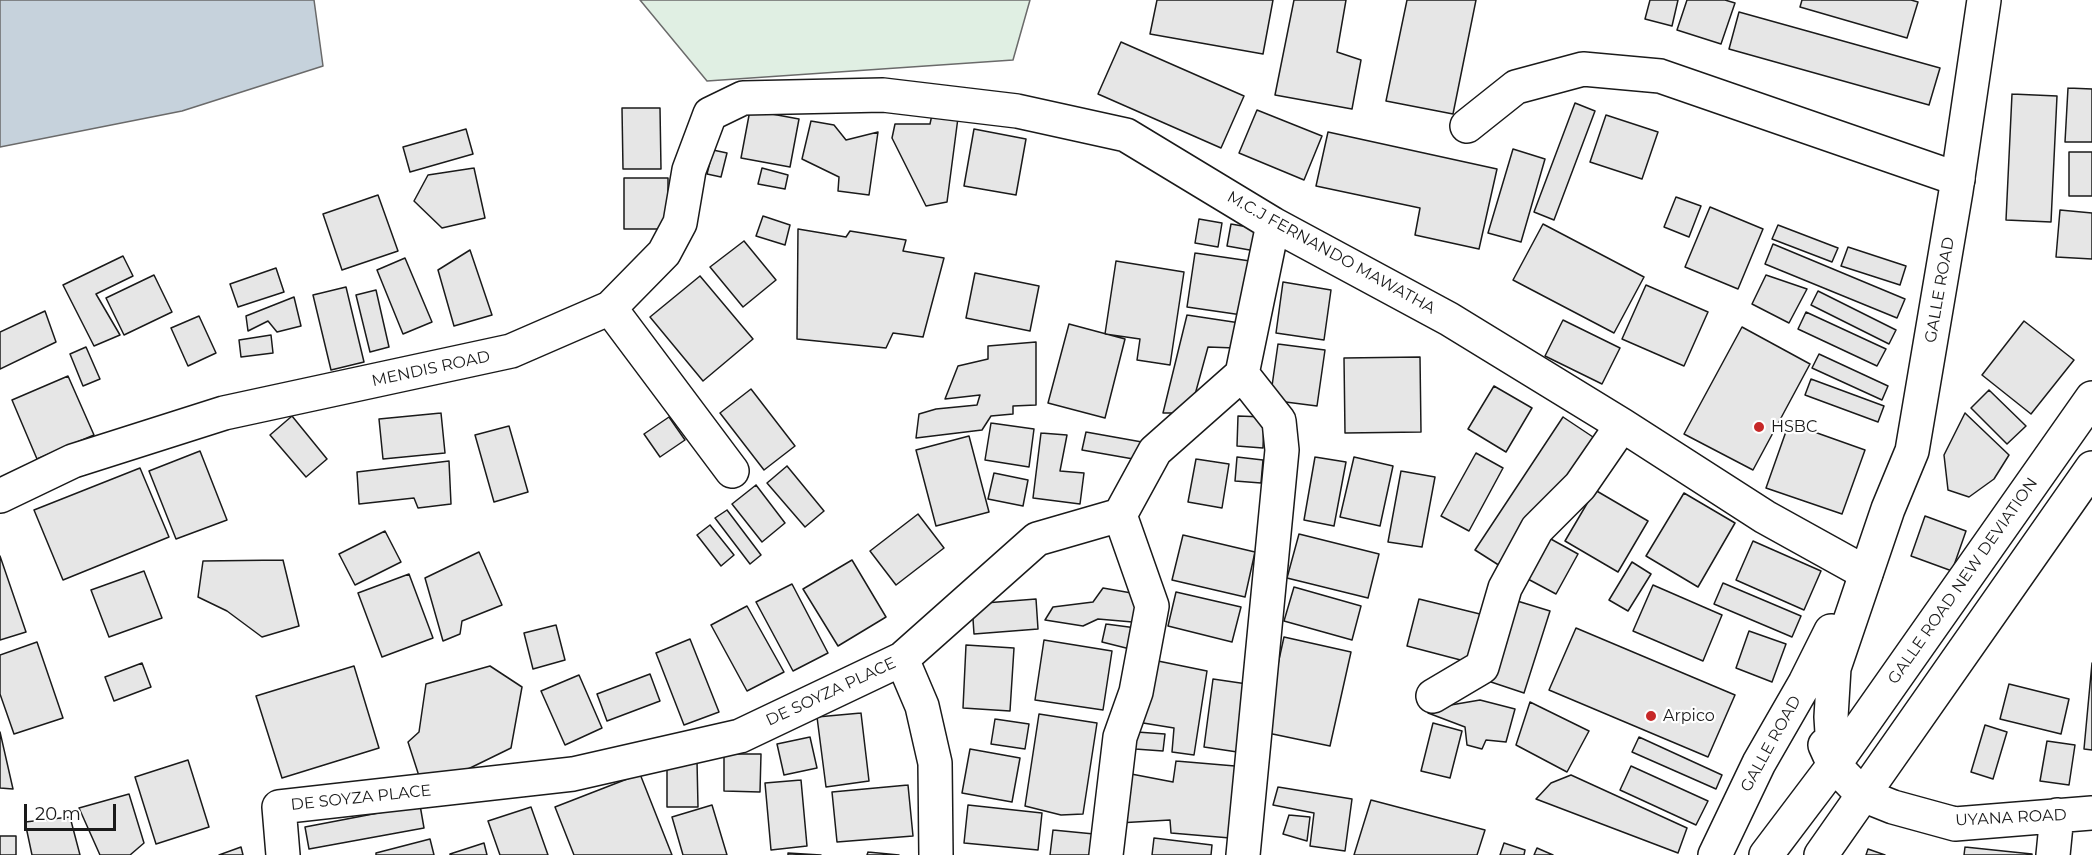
<!DOCTYPE html>
<html>
<head>
<meta charset="utf-8">
<style>
  body { margin:0 }
  #map { position:relative; width:2092px; height:855px; overflow:hidden; background:#fff; font-family:Montserrat,sans-serif }
  canvas { display:block }
  .scale { position:absolute; left:24px; top:804px; width:92px; height:27px; box-sizing:border-box; border:3px solid #1a1a1a; border-top:0; padding-left:8px; font-size:18px; line-height:21px; white-space:nowrap; color:#1a1a1a; -webkit-text-stroke:4px #fff; paint-order:stroke }
</style>
</head>
<body>
<div id="map">
<canvas width="2092" height="855"></canvas>
<div class="scale">20 m</div>
</div>
<script>
const ctx = document.querySelector('canvas').getContext('2d');
ctx.lineJoin = 'round';
function fillPath(path, color) { ctx.fillStyle = color; ctx.fill(path, 'evenodd'); }
const shape = rows => new Path2D(rows.map(r => 'M' + r).join(''));
function trace(path, color, width, dash) { ctx.strokeStyle = color; ctx.lineWidth = width; ctx.lineCap = dash ? 'butt' : 'round'; ctx.setLineDash(dash || []); ctx.stroke(path); }
function drawText(font, color, halo, rows, align = 'center') {
  ctx.font = font + ' Montserrat,sans-serif'; ctx.lineWidth = 4.5; ctx.setLineDash([]); ctx.textBaseline = 'middle'; ctx.strokeStyle = halo; ctx.fillStyle = color; for (const [text, x, y, turn = 0] of rows) {
    ctx.save(); ctx.translate(x, y); ctx.rotate((+turn || 0) * Math.PI / 180); ctx.textAlign = isNaN(turn) ? turn : align; if (halo) ctx.strokeText(text, 0, 0); ctx.fillText(text, 0, 0); ctx.restore();
  }
}
const green = shape([
  [640,0,1030,0,1013,60,707,81,640,0]
]);
fillPath(green, '#e0efe3');
trace(green, '#6a6a6a', 1.5);
const water = shape([
  [0,0,314,0,323,66,182,111,0,147,0,0]
]);
fillPath(water, '#c6d2dc');
trace(water, '#6a6a6a', 1.5);
const building = shape([
  [1157,0,1273,0,1263,54,1150,34,1157,0],
  [1294,0,1346,0,1337,52,1361,60,1352,109,1275,95,1294,0],
  [1407,0,1476,0,1453,114,1386,101,1407,0],
  [1650,0,1678,0,1672,26,1645,19,1650,0],
  [1687,0,1725,0,1735,3,1721,44,1677,30,1687,0],
  [1802,0,1911,0,1918,2,1907,38,1800,7,1802,0],
  [1739,12,1940,68,1929,105,1729,49,1739,12],
  [1121,42,1244,96,1221,148,1098,94,1121,42],
  [2068,88,2092,89,2092,142,2065,142,2068,88],
  [2012,94,2057,96,2051,222,2006,220,2012,94],
  [1575,103,1595,111,1554,220,1534,212,1575,103],
  [622,108,660,108,661,169,623,169,622,108],
  [750,110,799,119,790,167,741,158,750,110],
  [933,110,959,110,947,202,926,206,892,138,895,124,930,124,933,110],
  [1257,110,1322,136,1304,180,1239,153,1257,110],
  [1606,115,1658,132,1642,179,1590,162,1606,115],
  [811,121,834,125,846,140,878,132,869,195,838,191,839,177,802,159,811,121],
  [466,129,473,154,410,172,403,147,466,129],
  [974,129,1026,139,1016,195,964,186,974,129],
  [1328,132,1497,169,1479,249,1415,235,1420,208,1316,186,1328,132],
  [1513,149,1545,159,1521,242,1488,233,1513,149],
  [713,150,727,153,721,177,707,174,713,150],
  [2069,152,2092,152,2092,196,2069,196,2069,152],
  [474,168,485,218,442,228,414,201,428,175,474,168],
  [762,168,788,175,785,189,758,184,762,168],
  [624,178,668,178,668,229,624,229,624,178],
  [378,195,398,251,342,270,323,214,378,195],
  [1676,197,1701,206,1689,237,1664,227,1676,197],
  [1710,207,1763,229,1738,289,1685,267,1710,207],
  [2060,210,2092,213,2092,259,2056,257,2060,210],
  [763,216,790,225,785,245,756,236,763,216],
  [1199,219,1222,223,1218,247,1195,243,1199,219],
  [1231,224,1265,230,1261,252,1227,246,1231,224],
  [1543,224,1644,277,1614,333,1513,280,1543,224],
  [1778,225,1838,248,1832,262,1772,239,1778,225],
  [798,229,846,237,850,231,906,240,903,251,944,258,923,337,893,333,886,348,797,339,798,229],
  [744,241,776,280,743,307,710,267,744,241],
  [1773,244,1905,299,1897,318,1765,264,1773,244],
  [1848,247,1906,266,1900,285,1841,266,1848,247],
  [470,250,492,315,454,326,438,270,470,250],
  [1195,253,1250,261,1242,315,1187,307,1195,253],
  [123,256,133,276,96,294,120,335,94,346,63,285,123,256],
  [405,258,432,322,403,334,377,270,405,258],
  [1116,261,1184,272,1170,365,1137,360,1140,339,1105,334,1116,261],
  [276,268,284,292,238,307,230,284,276,268],
  [975,273,1039,286,1030,331,966,318,975,273],
  [154,275,172,312,124,335,106,298,154,275],
  [1766,275,1807,289,1789,323,1752,304,1766,275],
  [700,276,753,339,703,381,650,317,700,276],
  [1283,282,1331,290,1324,340,1276,333,1283,282],
  [1646,285,1708,312,1684,366,1622,339,1646,285],
  [346,287,364,362,331,370,313,295,346,287],
  [376,290,389,347,370,352,356,295,376,290],
  [1818,291,1896,330,1889,344,1811,305,1818,291],
  [294,297,301,326,277,332,268,321,248,331,246,316,294,297],
  [45,311,56,342,0,369,0,332,45,311],
  [1806,312,1886,349,1877,366,1798,329,1806,312],
  [1187,315,1240,323,1235,348,1208,347,1190,413,1163,413,1187,315],
  [199,316,216,353,188,366,171,328,199,316],
  [1563,320,1620,348,1602,384,1545,356,1563,320],
  [2024,321,2074,360,2031,414,1982,375,2024,321],
  [1069,324,1125,339,1105,418,1048,403,1069,324],
  [1742,327,1810,364,1753,470,1684,434,1742,327],
  [271,335,273,353,241,357,239,340,271,335],
  [1036,342,1036,405,1013,406,1013,414,991,416,982,430,916,438,919,414,936,409,977,405,980,395,945,399,958,366,988,359,988,346,1036,342],
  [1278,344,1325,350,1317,406,1270,400,1278,344],
  [86,347,100,379,83,386,70,354,86,347],
  [1819,354,1888,386,1882,400,1812,368,1819,354],
  [1420,357,1421,432,1345,433,1344,358,1420,357],
  [68,376,94,435,37,459,12,400,68,376],
  [1811,379,1884,406,1878,422,1805,395,1811,379],
  [1494,386,1532,408,1506,452,1468,429,1494,386],
  [751,389,795,446,764,470,720,413,751,389],
  [1989,390,2026,426,2007,444,1971,408,1989,390],
  [441,413,445,453,383,459,379,419,441,413],
  [1965,413,2009,455,1994,479,1969,497,1948,490,1944,455,1965,413],
  [292,416,327,459,306,477,270,435,292,416],
  [1238,416,1264,417,1263,448,1237,446,1238,416],
  [669,417,685,440,660,457,644,434,669,417],
  [1563,417,1596,439,1508,571,1475,550,1563,417],
  [991,423,1034,429,1029,467,985,460,991,423],
  [1789,423,1865,450,1842,514,1766,488,1789,423],
  [509,426,528,492,494,502,475,435,509,426],
  [1086,432,1142,442,1139,460,1082,450,1086,432],
  [1041,433,1067,435,1060,471,1084,473,1080,504,1033,498,1041,433],
  [969,436,989,512,936,526,916,450,969,436],
  [200,451,227,520,176,539,149,471,200,451],
  [1476,453,1503,468,1469,531,1441,516,1476,453],
  [1237,457,1263,460,1261,483,1235,481,1237,457],
  [1315,457,1346,462,1334,526,1304,520,1315,457],
  [1354,457,1393,466,1380,526,1340,517,1354,457],
  [1196,459,1229,464,1222,508,1188,502,1196,459],
  [449,461,451,504,418,508,414,498,359,504,357,472,449,461],
  [787,466,824,511,805,527,767,483,787,466],
  [140,468,169,537,63,580,34,510,140,468],
  [1401,471,1435,477,1422,547,1388,542,1401,471],
  [994,473,1028,480,1023,506,988,499,994,473],
  [756,485,785,523,762,542,732,504,756,485],
  [1595,490,1648,521,1618,572,1565,541,1595,490],
  [1684,493,1735,523,1698,587,1646,556,1684,493],
  [727,510,761,555,750,564,715,518,727,510],
  [918,514,944,548,896,585,870,551,918,514],
  [1925,516,1966,531,1952,571,1911,556,1925,516],
  [710,525,734,555,721,566,697,535,710,525],
  [385,531,401,562,355,585,339,554,385,531],
  [1299,534,1379,554,1368,598,1287,578,1299,534],
  [1183,535,1255,552,1245,597,1172,580,1183,535],
  [1549,538,1578,554,1556,594,1526,578,1549,538],
  [1753,541,1821,571,1804,610,1736,580,1753,541],
  [479,552,502,605,462,621,460,634,443,641,425,578,479,552],
  [0,556,26,632,0,640,0,556],
  [283,560,299,626,262,637,227,611,198,597,203,561,283,560],
  [852,560,886,617,838,646,803,589,852,560],
  [1632,562,1651,574,1628,611,1609,600,1632,562],
  [144,571,162,618,109,637,91,590,144,571],
  [409,574,433,638,382,657,358,593,409,574],
  [1723,583,1801,616,1792,637,1714,604,1723,583],
  [792,584,828,653,793,671,756,602,792,584],
  [1653,585,1722,615,1703,661,1633,631,1653,585],
  [1294,587,1361,606,1352,640,1284,621,1294,587],
  [1103,588,1143,595,1144,623,1098,619,1083,626,1045,620,1053,607,1093,602,1103,588],
  [1176,592,1241,607,1232,642,1168,626,1176,592],
  [1036,599,1038,629,974,634,972,604,1036,599],
  [1419,599,1484,615,1472,663,1407,646,1419,599],
  [1514,600,1550,611,1524,693,1488,681,1514,600],
  [747,606,784,672,747,691,711,625,747,606],
  [1106,624,1144,629,1138,651,1102,642,1106,624],
  [556,625,565,660,533,669,524,633,556,625],
  [1576,628,1735,695,1708,757,1549,690,1576,628],
  [1749,631,1786,644,1772,682,1736,668,1749,631],
  [1284,637,1351,652,1330,746,1263,732,1284,637],
  [690,639,719,712,684,725,656,653,690,639],
  [1044,640,1112,651,1103,710,1035,700,1044,640],
  [37,642,63,718,14,734,0,694,0,655,37,642],
  [966,645,1014,648,1010,711,963,708,966,645],
  [1158,661,1207,671,1194,755,1172,752,1174,728,1137,722,1158,661],
  [142,663,151,687,114,701,105,677,142,663],
  [2092,663,2092,750,2084,749,2092,663],
  [354,666,379,748,282,778,256,696,354,666],
  [490,666,522,687,511,748,466,770,419,776,408,742,419,732,426,684,490,666],
  [650,674,660,701,607,721,597,694,650,674],
  [579,675,602,728,565,745,541,691,579,675],
  [1213,679,1254,685,1244,753,1204,747,1213,679],
  [2009,684,2069,699,2061,734,2000,719,2009,684],
  [1480,700,1515,709,1506,742,1486,740,1482,749,1467,745,1465,727,1428,713,1439,707,1480,700],
  [1530,702,1589,731,1567,772,1516,745,1530,702],
  [861,713,869,781,826,787,817,717,861,713],
  [1039,714,1097,723,1083,814,1061,815,1025,806,1039,714],
  [995,719,1029,724,1025,749,991,744,995,719],
  [1433,723,1462,731,1450,778,1421,771,1433,723],
  [1985,725,2007,732,1993,779,1971,772,1985,725],
  [0,732,13,789,0,788,0,732],
  [1137,732,1165,734,1163,751,1135,749,1137,732],
  [810,737,817,768,784,775,777,744,810,737],
  [1639,737,1722,775,1716,789,1632,752,1639,737],
  [2047,741,2075,745,2069,785,2040,781,2047,741],
  [970,749,1020,758,1012,802,962,793,970,749],
  [724,754,761,754,760,792,724,791,724,754],
  [188,760,209,827,156,844,135,777,188,760],
  [667,761,697,761,698,807,667,807,667,761],
  [1176,761,1235,766,1230,838,1171,833,1170,820,1118,823,1126,773,1173,782,1176,761],
  [1631,766,1708,801,1696,825,1620,790,1631,766],
  [640,774,672,855,574,855,555,807,640,774],
  [1571,775,1687,828,1678,853,1536,799,1551,783,1571,775],
  [801,780,807,846,771,850,765,783,801,780],
  [908,785,913,836,837,842,832,792,908,785],
  [1278,787,1352,799,1345,851,1310,846,1314,813,1273,805,1278,787],
  [129,794,144,843,130,855,100,855,79,808,129,794],
  [1371,800,1485,830,1477,855,1354,855,1371,800],
  [420,805,424,828,309,849,305,827,420,805],
  [712,805,727,855,683,855,672,817,712,805],
  [968,805,1042,813,1038,850,964,843,968,805],
  [531,807,548,855,500,855,488,821,531,807],
  [1289,815,1310,817,1307,841,1283,834,1289,815],
  [70,817,80,855,32,855,25,822,70,817],
  [1053,830,1094,834,1092,855,1050,855,1053,830],
  [0,836,16,836,16,855,0,855,0,836],
  [1154,838,1212,845,1211,855,1152,855,1154,838],
  [430,839,434,855,376,855,376,853,430,839],
  [484,843,487,855,450,855,450,854,484,843],
  [1504,843,1525,850,1524,855,1500,855,1504,843],
  [241,847,243,855,219,855,241,847],
  [1965,847,2032,854,2032,855,1964,855,1965,847],
  [1537,848,1553,855,1534,855,1537,848],
  [1868,849,1885,855,1866,855,1868,849],
  [868,852,899,855,867,855,868,852],
  [788,853,821,855,788,855,788,853]
]);
fillPath(building, '#e6e6e6');
trace(building, '#1a1a1a', 1.5);
const minor = shape([
  [1467,126,1516,87,1583,69,1660,76,1958,179],
  [610,308,732,471],
  [1242,374,1279,421,1282,450,1243,855],
  [0,496,73,461,224,413,511,351,610,308,664,253,680,223,689,170,710,114,743,98,883,95,1017,111,1126,135,1273,224,1449,319,1622,425,1765,517,1866,573],
  [902,659,922,706,935,763,936,855],
  [1433,696,1482,667,1505,588,1537,529,1580,486,1622,425],
  [1863,795,1893,807,1955,824,2092,813],
  [283,855,279,807,573,774,740,736,902,659,1037,539,1120,515,1155,451,1242,374,1273,224],
  [1106,855,1120,737,1136,692,1152,606,1120,515],
  [2053,855,2057,815]
]);
const major = shape([
  [1834,765,2092,398],
  [1863,795,2092,468]
]);
const highway = shape([
  [1715,855,1759,763,1805,683,1831,631],
  [1766,855,1834,765,1831,717,1834,668,1888,509,1912,451,1956,191,1984,0],
  [1821,855,1863,795,1834,765,1825,745]
]);
trace(minor, '#1a1a1a', 36);
trace(major, '#1a1a1a', 36);
trace(highway, '#1a1a1a', 36);
trace(minor, '#fff', 33);
trace(major, '#fff', 33);
trace(highway, '#fff', 33);
for (const [x, y, r, color] of [
  [1759,427,6,"#c62828"],
  [1651,716,6,"#c62828"]
]) { const dot = new Path2D(); dot.arc(x, y, r, 0, 2 * Math.PI); ctx.fillStyle = color; ctx.fill(dot); trace(dot, '#fff', 2); }
drawText('16px', '#1a1a1a', '#fff', [
  ["M.C.J FERNANDO MAWATHA",1331,253,29],
  ["GALLE ROAD",1940,290,-80],
  ["MENDIS ROAD",431,369,-12],
  ["GALLE ROAD NEW DEVIATION",1963,581,-55],
  ["DE SOYZA PLACE",831,692,-25],
  ["GALLE ROAD",1771,744,-61],
  ["DE SOYZA PLACE",361,798,-6],
  ["UYANA ROAD",2011,818,-3]
]);
drawText('16px', '#1a1a1a', '#fff', [
  ["HSBC",1771,427],
  ["Arpico",1663,716]
], 'left');
</script>
</body>
</html>
